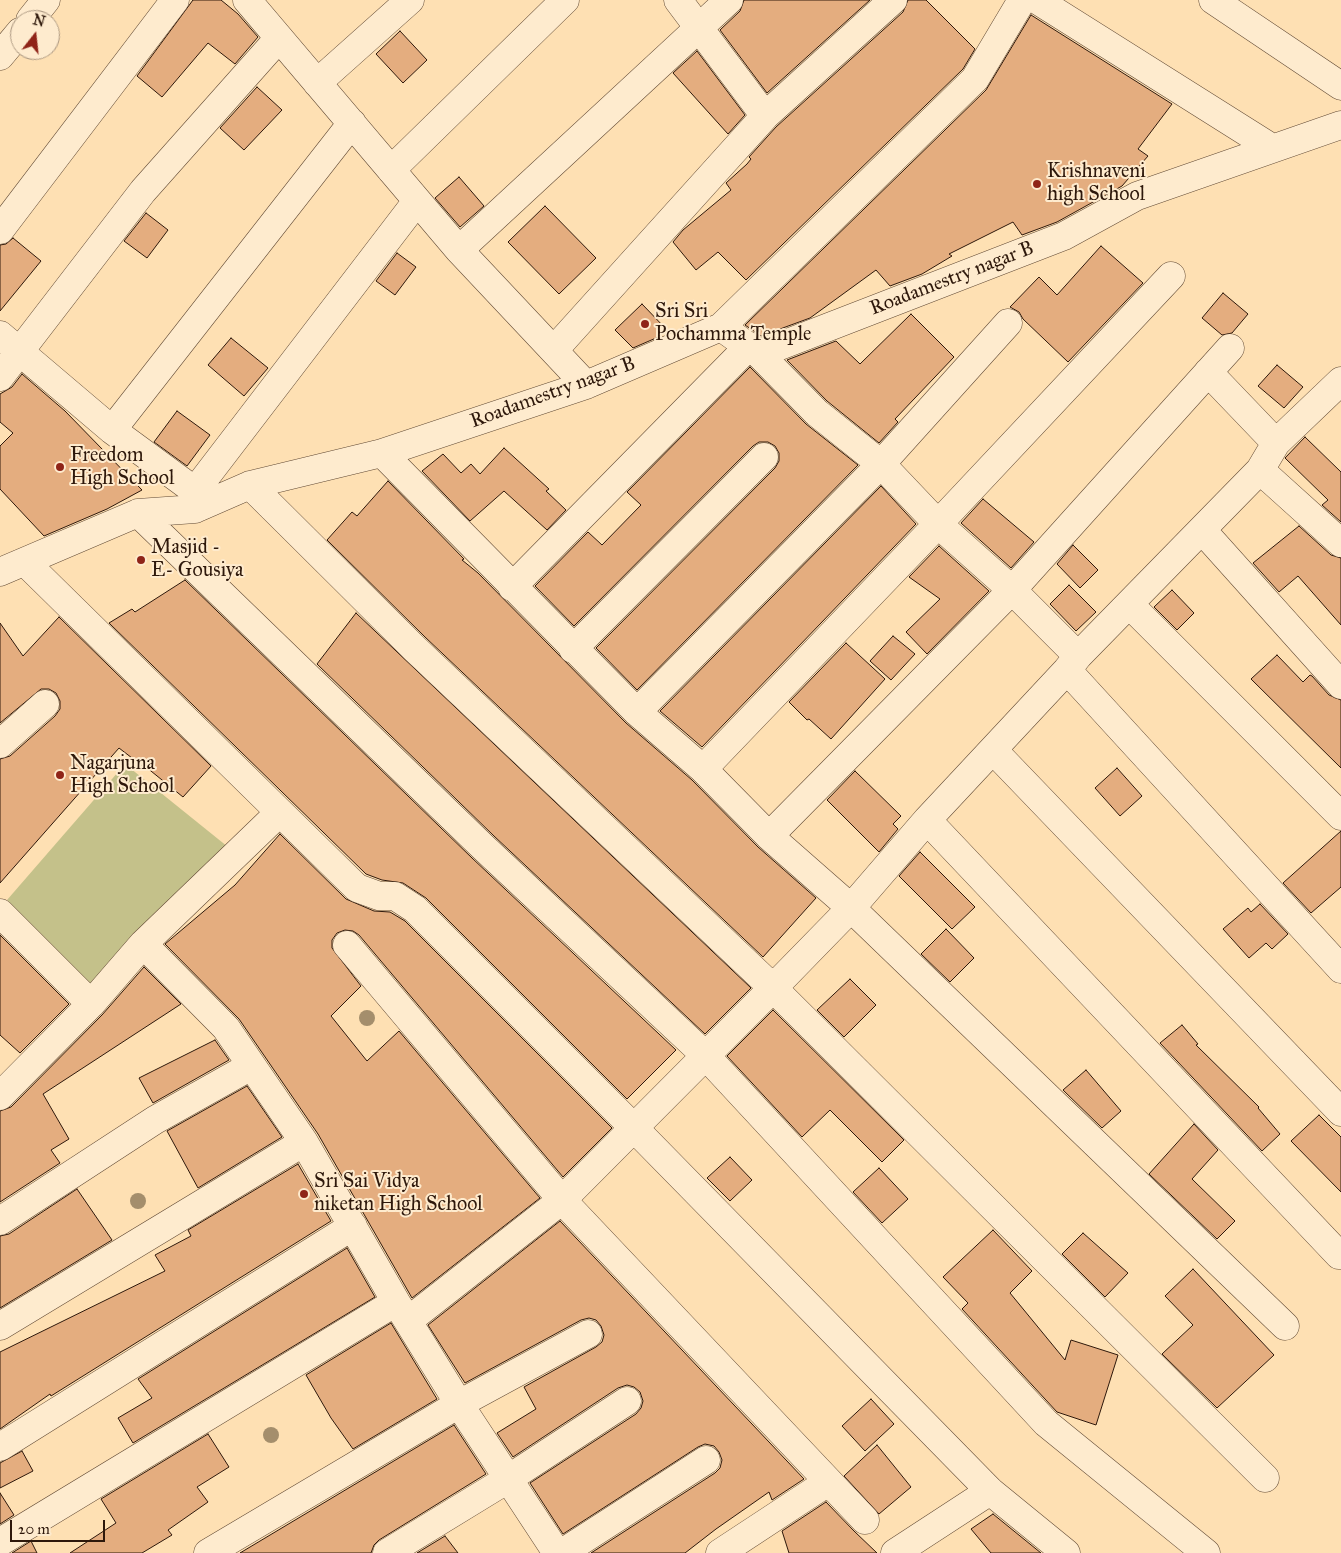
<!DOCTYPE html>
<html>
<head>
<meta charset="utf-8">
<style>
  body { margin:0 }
  #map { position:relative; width:1341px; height:1553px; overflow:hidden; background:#fee0b3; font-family:"IM FELL Great Primer",serif }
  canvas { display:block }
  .north { position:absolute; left:10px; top:10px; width:50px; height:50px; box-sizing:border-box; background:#feebce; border:1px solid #ab9780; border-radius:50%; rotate:16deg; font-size:14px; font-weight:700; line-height:20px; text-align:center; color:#2e180b }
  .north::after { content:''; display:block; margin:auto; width:18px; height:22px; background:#8f2418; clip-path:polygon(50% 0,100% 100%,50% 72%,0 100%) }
  .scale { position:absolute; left:10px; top:1520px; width:95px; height:22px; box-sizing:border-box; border:2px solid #2e180b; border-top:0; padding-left:6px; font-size:15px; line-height:18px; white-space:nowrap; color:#2e180b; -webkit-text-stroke:4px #feebce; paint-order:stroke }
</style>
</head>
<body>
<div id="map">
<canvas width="1341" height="1553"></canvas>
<div class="north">N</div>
<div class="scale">20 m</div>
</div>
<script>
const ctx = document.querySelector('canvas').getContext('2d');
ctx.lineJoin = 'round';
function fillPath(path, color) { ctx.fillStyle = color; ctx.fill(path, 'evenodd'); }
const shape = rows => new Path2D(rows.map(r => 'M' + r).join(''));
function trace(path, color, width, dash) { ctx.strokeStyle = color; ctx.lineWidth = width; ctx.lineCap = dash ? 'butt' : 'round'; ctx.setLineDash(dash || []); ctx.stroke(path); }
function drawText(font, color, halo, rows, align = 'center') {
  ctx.font = font + ' "IM FELL Great Primer",serif'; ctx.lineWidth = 4; ctx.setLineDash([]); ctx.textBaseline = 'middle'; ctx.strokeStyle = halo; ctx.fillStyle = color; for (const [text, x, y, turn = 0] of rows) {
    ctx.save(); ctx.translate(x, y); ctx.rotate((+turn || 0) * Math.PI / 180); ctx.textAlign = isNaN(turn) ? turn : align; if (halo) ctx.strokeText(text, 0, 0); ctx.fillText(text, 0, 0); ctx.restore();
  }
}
fillPath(shape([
  [125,764,228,847,90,990,7,900]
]), '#c4c18a');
const building = shape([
  [193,0,221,0,238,14,258,37,235,64,208,43,162,97,137,76,193,0],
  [744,0,870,0,767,93,720,30,740,11,744,0],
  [908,0,926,0,975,49,963,69,746,280,718,252,696,270,673,242,683,230,731,190,726,183,747,164,751,159,749,157,776,127,903,12,908,0],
  [1031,15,1172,104,1138,149,1148,156,1122,186,1057,222,1022,235,1013,222,949,254,952,256,922,274,890,286,876,270,810,318,761,336,745,325,986,90,1031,15],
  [400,31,427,60,403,83,376,54,400,31],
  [697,51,745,115,728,134,673,73,697,51],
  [257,87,282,110,244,150,220,128,257,87],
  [459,177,484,206,460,227,435,198,459,177],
  [545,206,596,258,559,294,508,242,545,206],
  [146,213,168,230,147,258,124,241,146,213],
  [13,238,41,261,0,311,0,245,6,244,13,238],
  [1101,246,1143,283,1068,362,1023,319,1019,312,1010,307,1039,277,1057,295,1101,246],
  [397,253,416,267,395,295,376,281,397,253],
  [1223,293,1248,314,1232,333,1222,335,1202,318,1223,293],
  [642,304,666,329,656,338,633,348,615,330,642,304],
  [911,314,954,357,895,419,898,422,879,443,827,401,787,360,836,341,860,364,911,314],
  [231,338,268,368,244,396,208,365,231,338],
  [1277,365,1303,387,1284,408,1258,386,1277,365],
  [750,367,806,424,858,465,637,690,596,648,775,468,779,461,779,453,775,446,768,442,759,442,753,446,574,626,535,586,588,532,602,545,641,505,627,492,750,367],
  [22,374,65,411,142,490,107,509,44,536,0,489,0,446,13,433,0,422,0,394,12,387,22,374],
  [177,411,210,435,187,466,154,442,177,411],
  [1305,437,1341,472,1341,522,1322,505,1328,500,1285,458,1305,437],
  [504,448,549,489,546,491,566,510,547,530,504,491,470,521,422,471,443,454,461,473,471,464,480,474,504,448],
  [388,481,464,559,462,560,478,573,626,723,692,780,758,847,816,898,763,957,425,637,327,540,352,512,357,516,388,481],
  [881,486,916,524,702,747,660,711,881,486],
  [983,499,1034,542,1011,568,961,523,983,499],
  [1299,526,1331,555,1341,558,1341,625,1298,576,1279,592,1253,563,1299,526],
  [1073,545,1098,570,1080,588,1057,564,1073,545],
  [939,546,989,591,927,654,906,632,940,599,909,577,939,546],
  [185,580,472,858,676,1050,627,1099,426,898,403,883,382,880,366,874,109,623,132,609,135,612,185,580],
  [1069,585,1096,612,1076,631,1050,604,1069,585],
  [1172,590,1194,613,1177,630,1154,607,1172,590],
  [356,613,751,988,705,1034,494,836,317,664,356,613],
  [59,617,211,766,183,797,146,767,145,768,119,748,0,883,0,759,10,756,55,716,60,709,60,701,56,693,49,689,41,689,0,723,0,623,23,656,59,617],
  [893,636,915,654,891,680,870,661,893,636],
  [846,643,885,679,831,739,809,719,807,720,789,702,846,643],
  [1277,655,1303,682,1310,675,1312,676,1329,695,1341,700,1341,768,1251,679,1277,655],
  [1117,768,1142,796,1120,816,1095,788,1117,768],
  [855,771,901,816,893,824,898,829,879,852,827,800,855,771],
  [1341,831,1341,887,1311,913,1283,883,1341,831],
  [280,834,346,899,374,911,390,912,405,921,612,1128,563,1177,359,935,353,931,345,930,337,933,332,940,332,948,361,986,331,1016,367,1061,399,1031,540,1198,412,1298,318,1134,239,1019,165,944,235,885,280,834],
  [920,852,975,907,952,929,899,876,920,852],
  [1260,904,1288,934,1272,949,1266,943,1249,958,1223,929,1248,908,1251,912,1260,904],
  [946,929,974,958,950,982,921,954,946,929],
  [0,935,69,1004,20,1053,0,1035,0,935],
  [144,967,181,1004,43,1094,69,1139,51,1150,60,1163,0,1202,0,1111,11,1107,102,1015,144,967],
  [850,979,876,1005,844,1037,817,1010,850,979],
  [773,1010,904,1140,882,1162,830,1110,802,1137,727,1056,773,1010],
  [1182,1025,1198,1044,1196,1045,1259,1107,1258,1108,1280,1134,1262,1151,1160,1043,1182,1025],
  [215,1040,229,1060,153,1103,139,1078,215,1040],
  [1086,1070,1121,1111,1102,1128,1063,1090,1086,1070],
  [247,1086,282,1137,198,1188,167,1131,247,1086],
  [1319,1115,1341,1137,1341,1192,1291,1141,1319,1115],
  [1194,1124,1218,1150,1192,1179,1235,1221,1217,1239,1149,1174,1194,1124],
  [730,1157,752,1180,730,1201,707,1178,730,1157],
  [298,1164,331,1221,51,1396,50,1394,0,1429,0,1352,165,1271,155,1255,191,1236,188,1230,298,1164],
  [879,1168,908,1199,882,1223,853,1192,879,1168],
  [77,1189,112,1240,0,1308,0,1236,9,1234,77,1189],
  [560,1221,804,1479,772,1500,769,1492,716,1529,685,1553,591,1553,715,1473,720,1468,722,1460,719,1452,714,1446,705,1444,698,1447,563,1534,530,1483,636,1414,641,1408,643,1401,640,1392,634,1387,627,1385,618,1388,513,1457,497,1433,536,1409,524,1387,596,1347,602,1342,604,1335,601,1326,596,1320,589,1318,581,1320,465,1383,428,1325,560,1221],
  [993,1230,1032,1271,1010,1293,1065,1360,1071,1340,1118,1355,1096,1425,1057,1412,962,1309,968,1303,943,1277,993,1230],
  [1083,1233,1128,1273,1105,1297,1062,1254,1083,1233],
  [347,1248,375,1297,133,1443,118,1418,152,1398,138,1379,347,1248],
  [1193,1269,1274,1355,1217,1408,1162,1354,1193,1325,1165,1296,1193,1269],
  [391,1323,437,1399,353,1449,331,1418,306,1375,391,1323],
  [871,1399,894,1424,865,1451,842,1426,871,1399],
  [454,1425,486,1474,379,1540,374,1545,371,1553,240,1553,454,1425],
  [208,1434,229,1467,197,1487,208,1502,168,1530,172,1535,142,1553,70,1553,116,1523,101,1499,208,1434],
  [877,1445,911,1487,879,1514,844,1476,877,1445],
  [22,1451,33,1471,0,1488,0,1463,22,1451],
  [0,1493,14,1515,0,1524,0,1493],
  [826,1502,854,1531,877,1553,789,1553,782,1531,826,1502],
  [993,1514,1041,1553,991,1553,971,1529,993,1514],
  [445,1536,458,1553,417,1553,445,1536],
  [31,1541,37,1553,12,1553,31,1541]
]);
fillPath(building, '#e4ad7f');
trace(building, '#2e180b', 1);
const street = shape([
  [247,0,459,250,586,385],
  [678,0,765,116],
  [1037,0,1272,148],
  [1213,0,1341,86],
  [30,20,46,0],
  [0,56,20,32],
  [317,83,410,0],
  [391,170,565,0],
  [0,230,175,0],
  [459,250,729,0],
  [721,327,975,79,1022,0],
  [0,335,112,430,195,491,195,509],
  [554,350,765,116,893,0],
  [759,354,817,413,881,464,938,524,1012,590,1078,656],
  [1208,372,1276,443],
  [0,377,143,191,279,38],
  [112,430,352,123],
  [382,453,637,712,703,769,769,836,851,908,1285,1326],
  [1260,470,1341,543],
  [250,485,414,648,773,988,1265,1478],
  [195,491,417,201],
  [138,513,483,847,705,1055,1046,1423,1206,1553],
  [1202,530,1341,685],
  [25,562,357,888,379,896,395,896,415,909,633,1127,990,1491,1066,1553],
  [0,572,138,513,195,509,250,485,382,453,586,385,721,327,759,354,1064,236,1137,196,1341,125],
  [512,587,749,346],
  [1129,604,1341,816],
  [573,649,764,457],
  [1067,670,1341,969],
  [637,712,881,464,1008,323],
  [0,744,45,704],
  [993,750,1341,1112],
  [703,769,938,524,1171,276],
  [927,820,1339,1255],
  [769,836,1012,590,1230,348],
  [0,913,91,1004],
  [143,944,226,1028,304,1142,396,1302,459,1404,557,1553],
  [347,945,562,1200,865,1520],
  [0,1096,91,1004,143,944,279,813],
  [0,1221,155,1120,251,1066],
  [409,1320,562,1200,773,988,851,908,927,820,1067,670,1078,656,1260,470,1276,443,1341,381],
  [0,1326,304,1142],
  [0,1447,353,1226],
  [0,1542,396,1302],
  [208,1553,459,1404,588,1334],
  [387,1553,508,1479,627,1401],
  [562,1553,706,1460],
  [720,1553,828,1482],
  [895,1553,990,1491]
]);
trace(street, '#624a35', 29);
trace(street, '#feebce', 28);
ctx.fillStyle = '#a48e6c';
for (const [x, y] of [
  [367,1018],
  [138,1201],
  [271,1435]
]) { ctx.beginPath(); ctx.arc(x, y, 8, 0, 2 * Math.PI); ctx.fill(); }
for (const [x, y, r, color] of [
  [1037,184,5,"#8f2418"],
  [645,324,5,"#8f2418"],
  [60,467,5,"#8f2418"],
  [141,560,5,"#8f2418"],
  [60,775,5,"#8f2418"],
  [304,1194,5,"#8f2418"]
]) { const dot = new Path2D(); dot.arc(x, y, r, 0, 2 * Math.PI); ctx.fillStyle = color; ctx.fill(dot); trace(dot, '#feebce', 2); }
drawText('20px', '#2e180b', '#feebce', [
  ["Krishnaveni",1047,172],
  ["high School",1047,195],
  ["Sri Sri",655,312],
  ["Pochamma Temple",655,335],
  ["Freedom",70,456],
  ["High School",70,479],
  ["Masjid -",151,548],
  ["E- Gousiya",151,571],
  ["Nagarjuna",70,764],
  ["High School",70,787],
  ["Sri Sai Vidya",314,1182],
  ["niketan High School",314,1205]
], 'left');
drawText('20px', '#2e180b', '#feebce', [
  ["Roadamestry nagar B",952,279,-21],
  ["Roadamestry nagar B",553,393,-20]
]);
</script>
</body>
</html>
